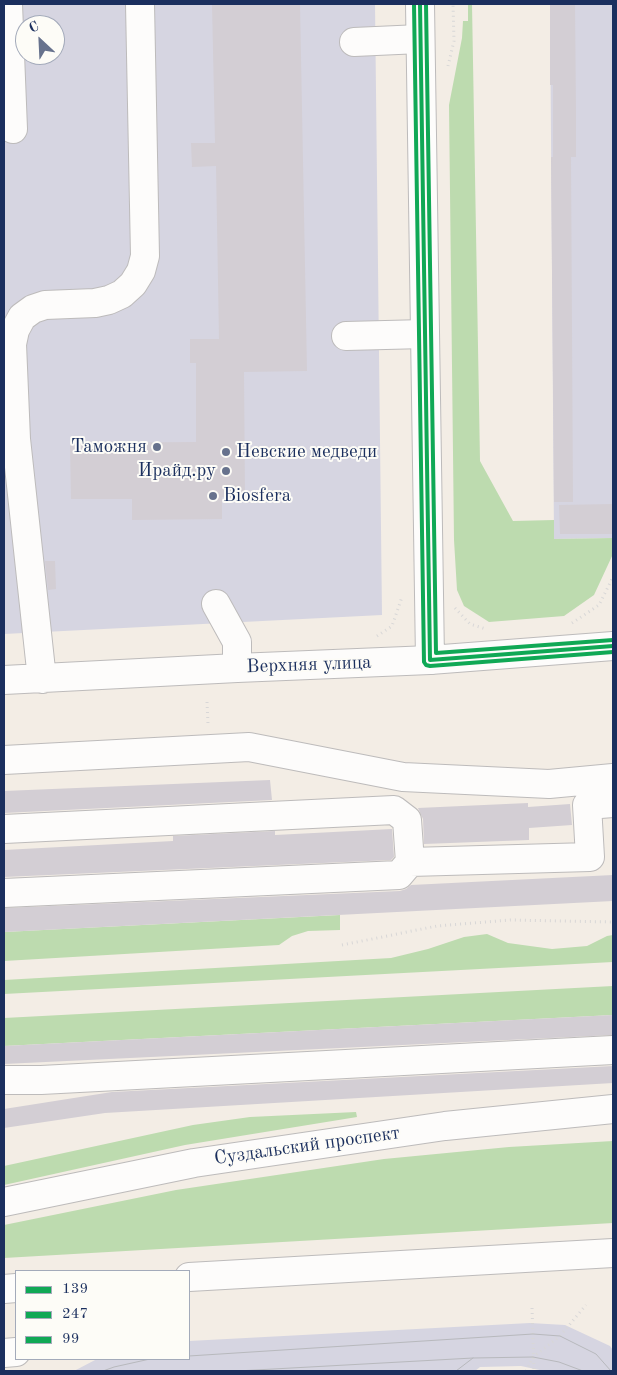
<!DOCTYPE html>
<html>
<head>
<meta charset="utf-8">
<style>
  body { margin:0 }
  #map { position:relative; width:617px; height:1375px; overflow:hidden; background:#f3ede5; font-family:"Old Standard TT",serif }
  canvas { display:block }
  .frame { position:absolute; inset:0; border:5px solid #1b2f5e; pointer-events:none }
  .legend { position:absolute; left:15px; top:1270px; width:175px; height:90px; box-sizing:border-box; background:#fdfcf7; border:1px solid #a3aaba; margin:0; padding:6px 9px; list-style:none; font-size:15px; color:#1b2f5e }
  .legend li { display:flex; align-items:center; gap:10px; height:25px }
  .legend b { width:25px; border:1px solid #a3aaba }
  .north { position:absolute; left:15px; top:15px; width:50px; height:50px; box-sizing:border-box; background:#fdfcf7; border:1px solid #a3aaba; border-radius:50%; rotate:335deg; font-size:14px; font-weight:700; line-height:20px; text-align:center; color:#1b2f5e }
  .north::after { content:''; display:block; margin:auto; width:18px; height:22px; background:#67728d; clip-path:polygon(50% 0,100% 100%,50% 72%,0 100%) }
</style>
</head>
<body>
<div id="map">
<canvas width="617" height="1375"></canvas>
<div class="frame"></div>
<ul class="legend">
<li><b style="height:6px;background:#10a855"></b>139</li>
<li><b style="height:6px;background:#10a855"></b>247</li>
<li><b style="height:6px;background:#10a855"></b>99</li>
</ul>
<div class="north">С</div>
</div>
<script>
const ctx = document.querySelector('canvas').getContext('2d');
ctx.lineJoin = 'round';
function fillPath(path, color) { ctx.fillStyle = color; ctx.fill(path, 'evenodd'); }
const shape = rows => new Path2D(rows.map(r => 'M' + r).join(''));
function trace(path, color, width, dash) { ctx.strokeStyle = color; ctx.lineWidth = width; ctx.lineCap = dash ? 'butt' : 'round'; ctx.setLineDash(dash || []); ctx.stroke(path); }
function drawText(font, color, halo, rows, align = 'center') {
  ctx.font = font + ' "Old Standard TT",serif'; ctx.lineWidth = 4; ctx.setLineDash([]); ctx.textBaseline = 'middle'; ctx.strokeStyle = halo; ctx.fillStyle = color; for (const [text, x, y, turn = 0] of rows) {
    ctx.save(); ctx.translate(x, y); ctx.rotate((+turn || 0) * Math.PI / 180); ctx.textAlign = isNaN(turn) ? turn : align; if (halo) ctx.strokeText(text, 0, 0); ctx.fillText(text, 0, 0); ctx.restore();
  }
}
fillPath(shape([
  [4,4,375,4,382,615,4,634],
  [25,25,55,25,55,55,25,55],
  [550,4,613,4,613,538,554,539],
  [530,1323,565,1325,610,1346,613,1350,613,1371,544,1371,521,1366,480,1367,475,1371,74,1371,97,1359,189,1359,189,1341]
]), '#d6d5e1');
fillPath(shape([
  [468,4,472,4,480,461,513,521,554,520,554,539,613,538,613,554,594,595,564,616,489,622,464,606,457,590,454,540,449,105,462,38,463,21,468,21],
  [340,915,340,930,308,931,292,936,279,945,4,961,4,932],
  [487,934,508,943,552,949,587,946,607,936,613,935,613,962,4,994,4,980,391,958,428,949,464,937],
  [613,986,613,1015,4,1046,4,1018],
  [356,1112,357,1117,185,1145,4,1185,4,1166,193,1125,250,1117],
  [613,1141,613,1223,4,1258,4,1225,176,1190,384,1159,509,1147]
]), '#bddbaf');
fillPath(shape([
  [212,4,300,4,307,371,244,372,245,497,222,497,222,519,132,520,132,499,71,499,70,443,196,442,196,363,190,363,190,339,219,339,216,166,192,167,191,143,215,143],
  [550,4,575,4,576,112,576,157,571,157,573,502,554,502,551,157,553,157,553,85,550,85],
  [613,504,613,534,560,534,559,505],
  [45,561,55,561,56,589,48,590],
  [270,780,272,800,4,813,4,791],
  [528,803,528,807,570,804,572,825,529,828,529,840,424,844,423,819,418,808],
  [392,829,394,857,391,860,4,877,4,850,173,841,173,836,275,831,275,835],
  [613,875,613,901,4,932,4,908,400,891,406,889,411,885],
  [613,1015,613,1035,4,1064,4,1046],
  [613,1066,613,1083,105,1113,4,1128,4,1109,112,1092]
]), '#d3ced4');
const minor = shape([
  [8,4,13,129],
  [354,42,420,39],
  [346,336,425,334],
  [216,604,237,642,237,668],
  [42,679,16,439,12,344,15,330,22,317,33,309,45,305,95,303,109,300,122,294,133,284,141,271,145,256,140,4],
  [4,680,237,668,430,660],
  [4,760,249,747,403,777,549,784,613,778],
  [4,829,394,810,407,820,410,862,399,875,4,893],
  [410,862,590,857,587,805,613,803],
  [4,1080,41,1080,613,1050],
  [4,1353,16,1352]
]);
const major = shape([
  [420,4,430,660,613,646],
  [4,1202,194,1163,445,1126,613,1109],
  [189,1277,613,1253],
  [4,1289,16,1288]
]);
trace(minor, '#bdbbbb', 30);
trace(major, '#bdbbbb', 30);
trace(shape([
  [448,66,454,41,453,4],
  [455,608,470,624,486,629],
  [572,623,599,605,613,577],
  [377,636,392,626,402,597],
  [207,702,208,724],
  [342,945,437,926,510,920,613,922],
  [532,1308,534,1371],
  [526,1371,533,1357,560,1336,586,1305]
]), '#d8d7d7', 3, [1, 4]);
trace(minor, '#fdfcfb', 28);
trace(major, '#fdfcfb', 28);
trace(shape([
  [189,1356,533,1334,560,1336,596,1354,611,1371],
  [103,1371,114,1367,150,1359],
  [237,1371,473,1358,533,1357,559,1362,583,1371],
  [456,1371,473,1358]
]), '#b8b9bd', 1);
trace(shape([
  [420,4,430,660,613,646]
]), '#10a855', 4);
trace(shape([
  [414,4,424,662,426,665,430,666,613,652]
]), '#10a855', 4);
trace(shape([
  [426,4,436,653,613,640]
]), '#10a855', 4);
for (const [x, y, r, color] of [
  [157,447,5,"#67728d"],
  [226,452,5,"#67728d"],
  [226,471,5,"#67728d"],
  [213,496,5,"#67728d"]
]) { const dot = new Path2D(); dot.arc(x, y, r, 0, 2 * Math.PI); ctx.fillStyle = color; ctx.fill(dot); trace(dot, '#fdfcf7', 2); }
drawText('19px', '#1b2f5e', '#fdfcf7', [
  ["Таможня",147,447],
  ["Невские медведи",236,452,"left"],
  ["Ирайд.ру",216,471],
  ["Biosfera",223,496,"left"]
], 'right');
drawText('19px', '#1b2f5e', '#fdfcf7', [
  ["Верхняя улица",309,665,-2],
  ["Суздальский проспект",307,1146,-8]
]);
</script>
</body>
</html>
